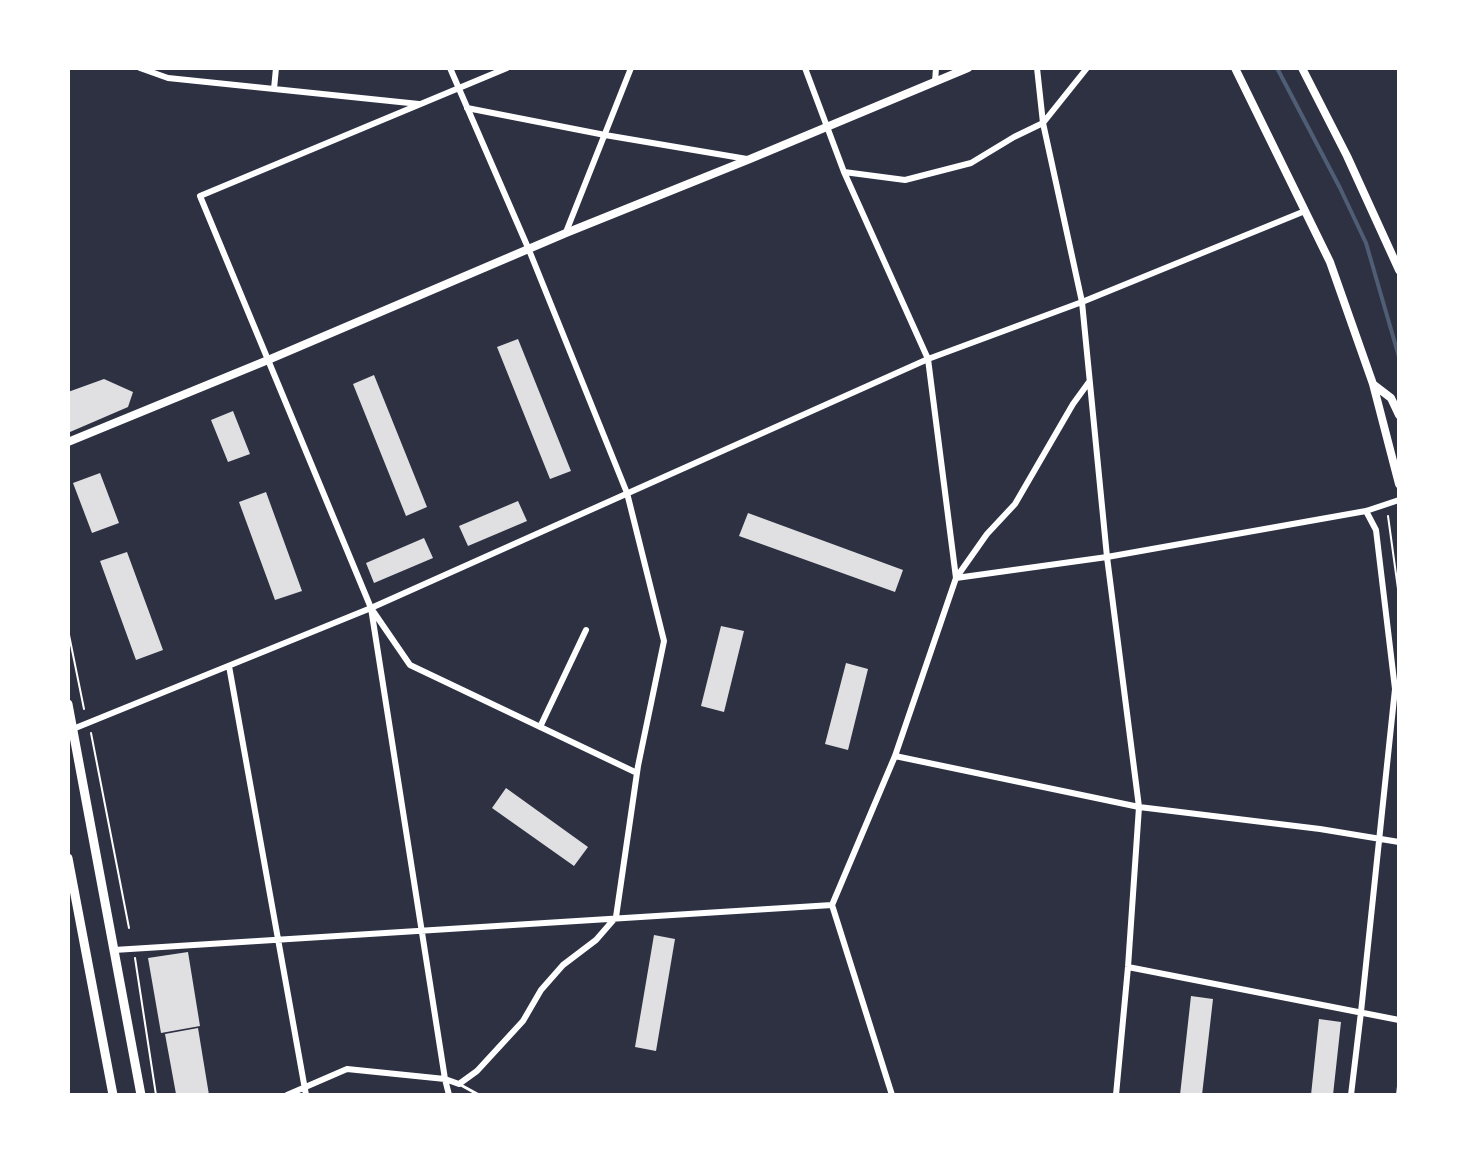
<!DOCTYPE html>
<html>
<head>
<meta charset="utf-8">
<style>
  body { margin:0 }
  #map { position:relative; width:1467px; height:1163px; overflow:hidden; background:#2d3142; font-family:Mulish,sans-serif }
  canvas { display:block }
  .frame { position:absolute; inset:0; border:70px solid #fff; pointer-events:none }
</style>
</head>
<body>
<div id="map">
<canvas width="1467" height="1163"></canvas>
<div class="frame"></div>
</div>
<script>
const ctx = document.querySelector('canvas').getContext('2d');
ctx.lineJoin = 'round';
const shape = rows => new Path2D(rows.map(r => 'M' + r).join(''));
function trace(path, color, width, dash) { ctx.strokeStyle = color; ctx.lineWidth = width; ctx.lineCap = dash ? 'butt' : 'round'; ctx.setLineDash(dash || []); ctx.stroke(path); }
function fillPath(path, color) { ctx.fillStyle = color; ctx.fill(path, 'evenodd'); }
trace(shape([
  [1277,68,1340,188,1366,243,1399,357]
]), '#4f5d75', 4);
fillPath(shape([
  [518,339,571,471,550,479,497,347],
  [374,375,427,507,406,516,353,384],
  [104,379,133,392,128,407,70,432,68,419,68,392],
  [233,411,250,454,228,462,211,420],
  [100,473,119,523,92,533,73,483],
  [266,492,302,591,275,600,239,502],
  [518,501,527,521,468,546,459,526],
  [748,513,903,570,895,592,739,536],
  [424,538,433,558,374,583,366,563],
  [127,552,163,650,136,660,100,561],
  [721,626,744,631,724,712,701,706],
  [846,663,868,669,848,750,825,744],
  [506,788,588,847,574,866,492,808],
  [654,935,675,939,656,1051,635,1047],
  [188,952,200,1026,161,1033,148,958],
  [1191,996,1213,999,1202,1095,1180,1095],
  [1319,1019,1341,1022,1333,1095,1311,1095],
  [198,1028,209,1095,176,1094,165,1034]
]), '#e0e0e3');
trace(shape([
  [1388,516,1399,596],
  [68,630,84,709],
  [91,733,129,928],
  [135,958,156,1095],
  [1397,1095,1399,1077]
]), '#fff', 2);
trace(shape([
  [459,1084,479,1095]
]), '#fff', 3);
trace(shape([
  [140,68,168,78,419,104],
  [805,68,844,172,928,359,956,578,895,756,832,905,892,1095],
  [1037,68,1043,123,1082,302,1107,557,1139,807,1128,967,1116,1095],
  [935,82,936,68],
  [274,89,276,68],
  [467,108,605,135,747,159],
  [844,172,905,180,971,163,1014,137,1043,123,1087,68],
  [566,232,631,68],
  [956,578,1107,557,1366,511,1399,500],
  [956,578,987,534,1015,504,1073,404,1089,382],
  [373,611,410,665,637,773],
  [229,666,306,1095],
  [540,727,586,630],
  [68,731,371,608,928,359,1082,302,1305,211],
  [895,756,1139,807,1320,829,1399,842],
  [114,950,832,905],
  [1128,967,1399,1020],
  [287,1095,347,1069,445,1079,459,1084,477,1071,523,1021,541,990,563,965,596,940,616,917,638,766,664,641,627,493,529,250,450,68],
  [449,1095,445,1079,371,608,200,196,507,68],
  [1351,1095,1361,1012,1395,689,1376,530,1366,511]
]), '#fff', 6);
trace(shape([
  [1235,68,1330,262,1373,384,1399,484],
  [1302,68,1347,156,1399,270],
  [1374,385,1391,398,1399,415],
  [68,442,268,360,566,233,750,159,968,68]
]), '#fff', 8);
trace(shape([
  [68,704,141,1095],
  [68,858,113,1095]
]), '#fff', 9);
</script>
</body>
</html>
